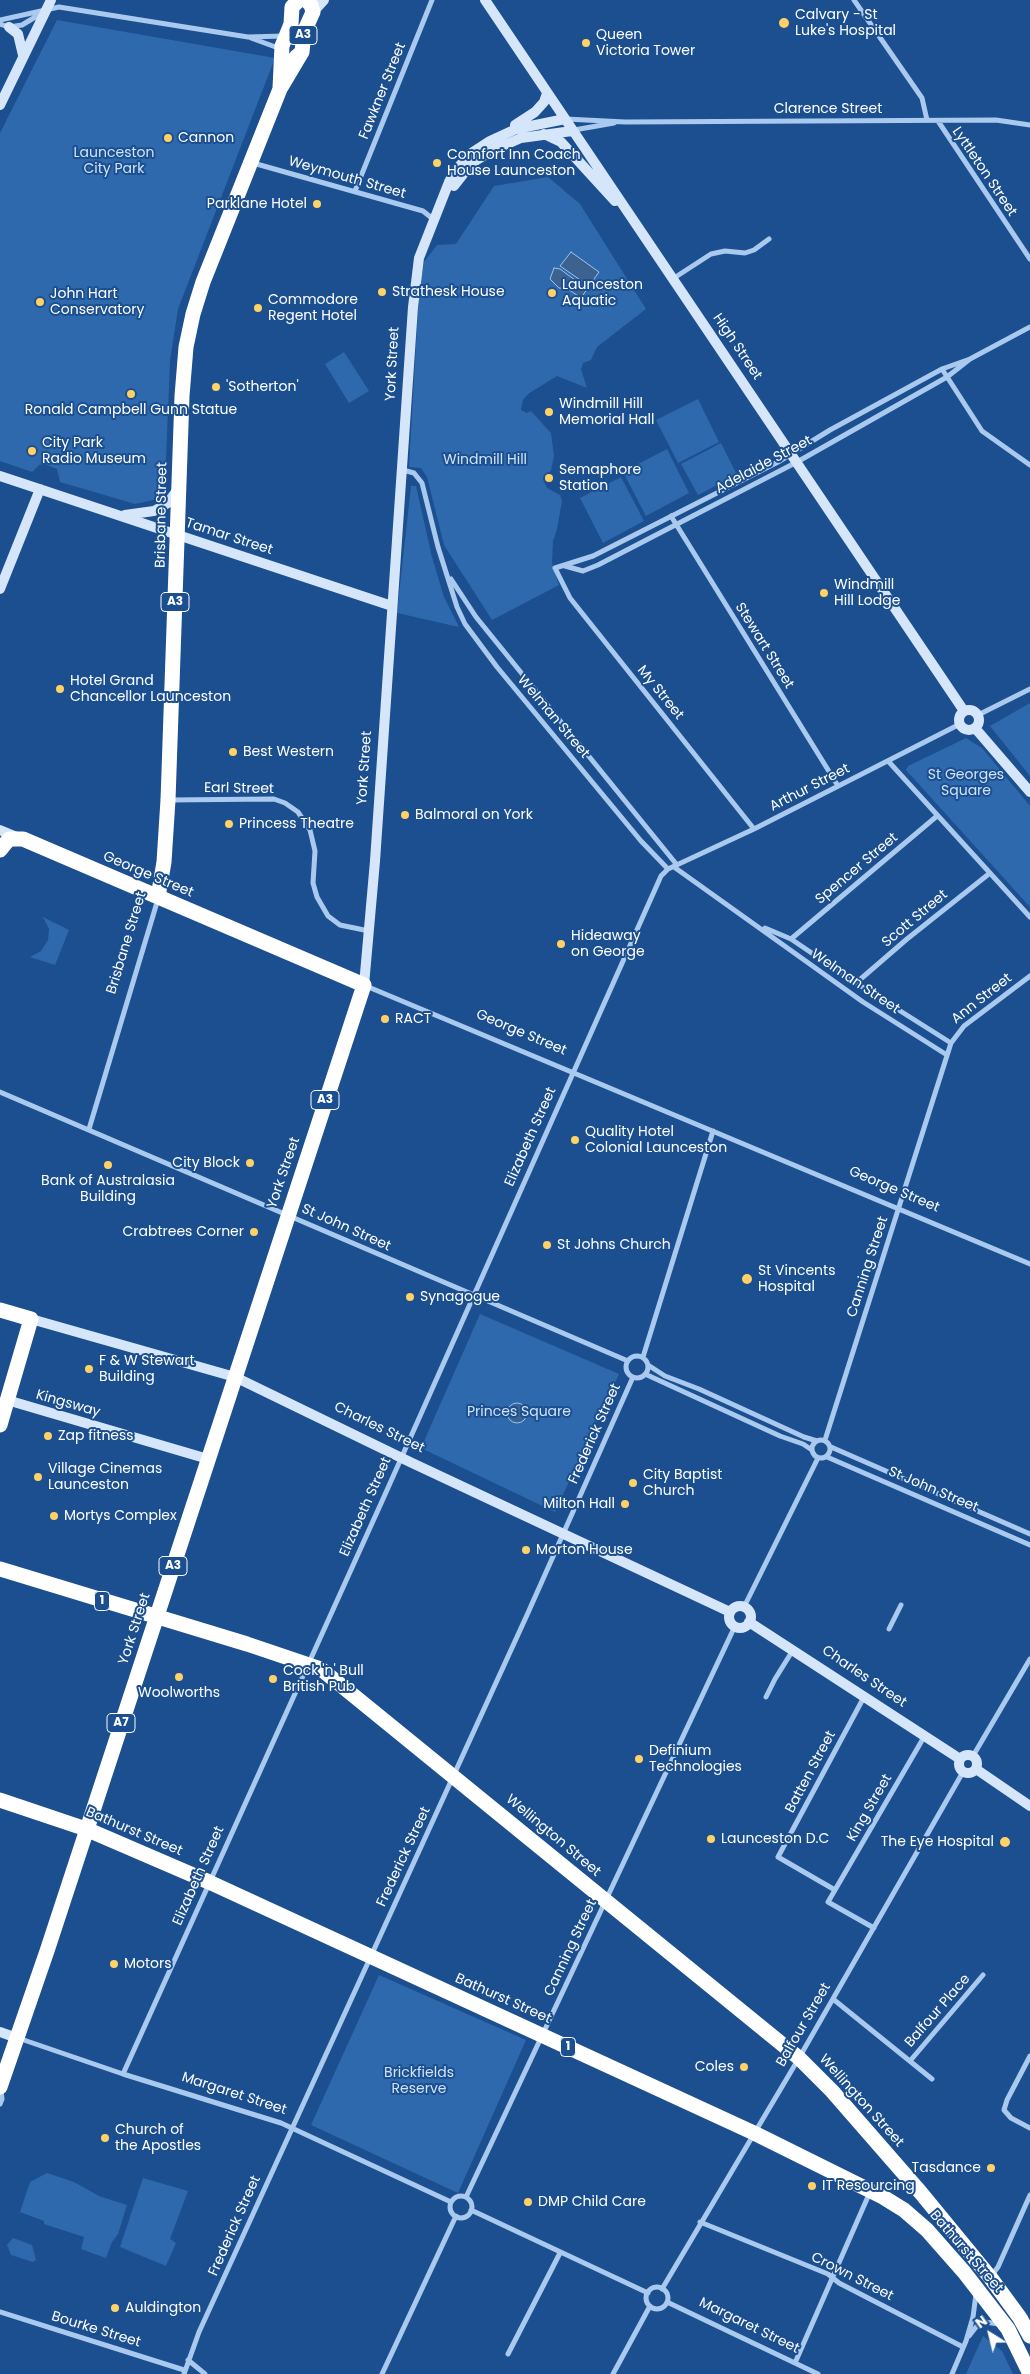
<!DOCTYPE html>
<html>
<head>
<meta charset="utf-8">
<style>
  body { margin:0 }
  #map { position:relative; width:1030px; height:2374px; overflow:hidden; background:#1b4f8f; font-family:Poppins,sans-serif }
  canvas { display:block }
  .north { position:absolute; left:965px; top:2309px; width:50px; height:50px; -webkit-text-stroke:4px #1b4f8f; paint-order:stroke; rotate:324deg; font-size:14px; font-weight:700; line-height:20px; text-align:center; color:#fff }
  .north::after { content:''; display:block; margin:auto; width:18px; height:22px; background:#fff; clip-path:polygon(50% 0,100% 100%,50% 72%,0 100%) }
</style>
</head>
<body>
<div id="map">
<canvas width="1030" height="2374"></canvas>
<div class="north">N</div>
</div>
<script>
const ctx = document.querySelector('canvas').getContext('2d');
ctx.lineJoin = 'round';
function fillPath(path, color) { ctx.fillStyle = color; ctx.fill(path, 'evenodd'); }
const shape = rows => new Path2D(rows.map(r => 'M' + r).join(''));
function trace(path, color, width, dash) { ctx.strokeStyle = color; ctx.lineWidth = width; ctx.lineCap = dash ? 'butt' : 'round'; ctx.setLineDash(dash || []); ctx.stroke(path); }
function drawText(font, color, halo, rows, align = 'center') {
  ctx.font = font + ' Poppins,sans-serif'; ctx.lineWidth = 4; ctx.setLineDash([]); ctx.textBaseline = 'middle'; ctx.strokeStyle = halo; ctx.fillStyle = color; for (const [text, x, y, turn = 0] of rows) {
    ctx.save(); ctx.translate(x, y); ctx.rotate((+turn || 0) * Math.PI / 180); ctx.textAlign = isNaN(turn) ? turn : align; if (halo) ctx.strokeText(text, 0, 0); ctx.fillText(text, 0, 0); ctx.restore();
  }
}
fillPath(shape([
  [57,20,275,58,178,309,170,361,165,484,158,499,135,504,60,482,57,469,44,464,39,465,32,472,0,461,0,133],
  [548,177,580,204,646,309,597,347,591,360,583,363,581,369,587,388,557,376,528,394,523,400,521,410,527,413,531,411,551,433,554,456,551,470,543,479,547,488,560,495,562,501,557,529,553,541,552,563,559,585,492,620,444,545,427,477,421,468,409,467,419,292,424,262,437,245,456,244,494,186],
  [344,352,369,391,349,403,325,364],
  [698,399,719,442,678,463,656,420],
  [721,443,737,475,698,495,681,464],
  [667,449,689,493,646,516,623,472],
  [621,477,644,521,603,543,580,498],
  [411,486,416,486,432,557,444,597,459,627,397,613],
  [1030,703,1030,776,990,726],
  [966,738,982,748,1030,806,1030,907,906,770,908,766],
  [43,917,69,930,55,965,30,957,41,951,48,940,49,929],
  [480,1314,619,1374,555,1512,421,1448],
  [379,1975,526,2040,458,2193,311,2125],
  [47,2173,74,2182,99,2196,127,2205,118,2234,112,2242,106,2258,81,2249,84,2237,44,2224,44,2221,20,2212,30,2182],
  [143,2178,188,2191,170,2239,176,2243,166,2266,120,2247],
  [13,2238,32,2245,36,2260,33,2262,11,2255,7,2245],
  [983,2336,1002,2351,1013,2374,966,2374]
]), '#2e69ad');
const water = shape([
  [571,252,599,272,589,286,560,266,571,252],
  [554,268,560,269,587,289,581,298,568,289,559,288,550,279,554,268],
  '507 1413a10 10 0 1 1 20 0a10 10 0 1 1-20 0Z'
]);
fillPath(water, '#3c6290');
trace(water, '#9cc4f0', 1);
trace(shape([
  [854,0,922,98,927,120],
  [0,20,59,7,248,37,283,36],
  [0,24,9,27,22,25,42,13],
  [251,38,281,49],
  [566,119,625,122,996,120,1030,125],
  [938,121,1030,259],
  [574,130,614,123],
  [253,163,423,211,433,219],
  [355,191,432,0],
  [674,278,711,254,725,251,745,253,754,250,769,239],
  [942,369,982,431,1030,465],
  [403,470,414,473,422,483,438,547,457,607,465,624,497,667,641,841,668,869],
  [671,516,838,786],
  [565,566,583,571,598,565,797,462,947,377,970,359,1030,327],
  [451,579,476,617,677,865],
  [978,715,1030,689],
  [889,762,1030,917],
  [169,800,274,799,285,803,298,812,310,830,315,851,313,883,317,897,328,916,340,925,369,931],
  [754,829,570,598,555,568,593,556,778,462,830,430,942,369,970,359],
  [674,867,863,1002,947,1055],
  [765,928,791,939,856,983,951,1043],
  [791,939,937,816],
  [856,983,907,939,990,873],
  [366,986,1030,1264],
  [0,1092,628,1361],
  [89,1129,158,899],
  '626 1367a11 11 0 1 1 22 0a11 11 0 1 1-22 0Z',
  [643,1357,713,1131],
  [648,1365,665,1376,699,1389,804,1437,817,1441],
  [645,1374,780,1436,803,1444,812,1450],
  '812 1449a9 9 0 1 1 18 0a9 9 0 1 1-18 0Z',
  [825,1440,951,1043,964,1026,1030,976],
  [831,1447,1030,1534],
  [827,1457,1030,1545],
  [744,1607,818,1458],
  [889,1629,901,1605],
  [766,1697,775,1679,793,1650],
  [973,1756,1030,1659],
  [835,1890,778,1857,864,1697],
  [874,1928,828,1902,924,1737],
  [833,1999,932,2079],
  [18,2038,123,2074,281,2123,451,2202],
  [1030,2056,1007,2100,1004,2110,1011,2118,1030,2128],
  [910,2061,983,1975],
  [123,2074,383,1499,661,876,668,869,754,829,960,724],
  [0,2104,2,2099,1,2090],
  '450 2207a11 11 0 1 1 22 0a11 11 0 1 1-22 0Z',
  [466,2197,735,1626],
  [471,2210,648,2293],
  [700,2222,828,2274,839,2283,963,2347],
  [992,2275,998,2267,1030,2195],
  '646 2298a11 11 0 1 1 22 0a11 11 0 1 1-22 0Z',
  [662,2289,799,2058,963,1772],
  [667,2302,818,2374],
  [0,2312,184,2370],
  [969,2336,976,2327,985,2322,999,2324],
  [508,2354,560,2253],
  [188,2360,205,2374],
  [795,2363,870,2192],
  [184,2374,199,2332,527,1615,633,1377],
  [382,2374,456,2216],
  [613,2374,650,2306],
  [952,2374,966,2341,973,2317,976,2294]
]), '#a9c9ee', 5);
trace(shape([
  [485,0,964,711],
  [313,12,324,0],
  [9,27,18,34,23,55],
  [0,105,51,0],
  [515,125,535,112,544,102,547,93],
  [544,134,561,142,615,201],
  [454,186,472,163,491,151,521,138,572,131],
  [0,476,392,606],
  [125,515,154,511,168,503,178,489],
  [0,589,40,489],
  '959 720a10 10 0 1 1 20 0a10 10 0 1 1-20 0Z',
  [975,728,1030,792],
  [0,830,17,837],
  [364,985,375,861,413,307,419,258,449,182,455,171,470,154,490,141,516,129,565,119],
  [31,1319,235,1377,410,1462,730,1612],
  [7,1400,208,1459],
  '729 1617a11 11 0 1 1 22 0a11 11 0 1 1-22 0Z',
  [749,1622,960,1759],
  '959 1764a9 9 0 1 1 18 0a9 9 0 1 1-18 0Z',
  [976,1769,1030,1806],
  [0,2032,17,2038]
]), '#d6e6fa', 10);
trace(shape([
  [296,57,302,52,304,32,313,12,311,5,306,0],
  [280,88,282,46,291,24,292,7,299,0],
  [0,850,9,839,23,839,364,985,47,1951,0,2087],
  [158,897,164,862,168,800,182,396,186,347,193,314,203,282,280,89,302,52],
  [0,1310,31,1319,0,1425],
  [0,1569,247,1644,321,1669,799,2058,832,2091,921,2193,990,2277,1020,2318,1030,2336],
  [0,1800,86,1829,209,1882,754,2133,883,2197,904,2210,927,2230,964,2272,1008,2329,1030,2374]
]), '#fff', 15);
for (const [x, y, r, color] of [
  [784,23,6,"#ffd166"],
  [586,43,5,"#ffd166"],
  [168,138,5,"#ffd166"],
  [437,163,5,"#ffd166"],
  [317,204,5,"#ffd166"],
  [382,292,5,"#ffd166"],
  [552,293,5,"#ffd166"],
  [40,302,5,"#ffd166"],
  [258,308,5,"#ffd166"],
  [216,387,5,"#ffd166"],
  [131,394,5,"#ffd166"],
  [549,412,5,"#ffd166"],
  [32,451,5,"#ffd166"],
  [549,478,5,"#ffd166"],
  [824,593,5,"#ffd166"],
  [60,689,5,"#ffd166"],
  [233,752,5,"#ffd166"],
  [405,815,5,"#ffd166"],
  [229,824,5,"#ffd166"],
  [561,944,5,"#ffd166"],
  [385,1019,5,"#ffd166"],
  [575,1140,5,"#ffd166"],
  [250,1163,5,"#ffd166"],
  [108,1165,5,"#ffd166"],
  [254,1232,5,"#ffd166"],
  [547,1245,5,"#ffd166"],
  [747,1279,6,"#ffd166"],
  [410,1297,5,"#ffd166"],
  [89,1369,5,"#ffd166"],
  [48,1436,5,"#ffd166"],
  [38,1477,5,"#ffd166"],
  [633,1483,5,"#ffd166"],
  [625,1504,5,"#ffd166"],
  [54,1516,5,"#ffd166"],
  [526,1550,5,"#ffd166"],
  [179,1677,5,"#ffd166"],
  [273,1679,5,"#ffd166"],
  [639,1759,5,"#ffd166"],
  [711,1839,5,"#ffd166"],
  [1005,1842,6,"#ffd166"],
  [114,1964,5,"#ffd166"],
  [744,2067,5,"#ffd166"],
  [105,2138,5,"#ffd166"],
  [991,2168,5,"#ffd166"],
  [812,2186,5,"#ffd166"],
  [528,2202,5,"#ffd166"],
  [115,2308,5,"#ffd166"]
]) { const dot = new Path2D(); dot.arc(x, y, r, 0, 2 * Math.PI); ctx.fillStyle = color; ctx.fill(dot); trace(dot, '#1b4f8f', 2); }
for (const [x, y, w] of [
  [303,35,28],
  [175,602,28],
  [325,1100,28],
  [173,1566,28],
  [102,1601,15],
  [121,1723,28],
  [568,2047,15]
]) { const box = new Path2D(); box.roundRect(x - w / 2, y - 9.5, w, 19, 4); ctx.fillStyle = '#1b4f8f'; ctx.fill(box); trace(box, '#fff', 1); }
drawText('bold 12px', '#fff', null, [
  ["A3",303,35],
  ["A3",175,602],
  ["A3",325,1100],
  ["A3",173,1566],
  ["1",102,1601],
  ["A7",121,1723],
  ["1",568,2047]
]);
drawText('14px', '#fff', '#1b4f8f', [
  ["Calvary - St",795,15],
  ["Luke's Hospital",795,31],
  ["Queen",596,35],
  ["Victoria Tower",596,51],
  ["Cannon",178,138],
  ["Comfort Inn Coach",447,155],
  ["House Launceston",447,171],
  ["Parklane Hotel",307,204,"right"],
  ["Launceston",562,285],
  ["Aquatic",562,301],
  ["Strathesk House",392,292],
  ["John Hart",50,294],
  ["Conservatory",50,310],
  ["Commodore",268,300],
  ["Regent Hotel",268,316],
  ["'Sotherton'",226,387],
  ["Windmill Hill",559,404],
  ["Memorial Hall",559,420],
  ["Ronald Campbell Gunn Statue",131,410,"center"],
  ["City Park",42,443],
  ["Radio Museum",42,459],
  ["Semaphore",559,470],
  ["Station",559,486],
  ["Windmill",834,585],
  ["Hill Lodge",834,601],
  ["Hotel Grand",70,681],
  ["Chancellor Launceston",70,697],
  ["Best Western",243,752],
  ["Balmoral on York",415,815],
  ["Princess Theatre",239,824],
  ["Hideaway",571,936],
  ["on George",571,952],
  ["RACT",395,1019],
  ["Quality Hotel",585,1132],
  ["Colonial Launceston",585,1148],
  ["City Block",240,1163,"right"],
  ["Bank of Australasia",108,1181,"center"],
  ["Building",108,1197,"center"],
  ["Crabtrees Corner",244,1232,"right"],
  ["St Johns Church",557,1245],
  ["St Vincents",758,1271],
  ["Hospital",758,1287],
  ["Synagogue",420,1297],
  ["F & W Stewart",99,1361],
  ["Building",99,1377],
  ["Zap fitness",58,1436],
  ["Village Cinemas",48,1469],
  ["Launceston",48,1485],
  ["City Baptist",643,1475],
  ["Church",643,1491],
  ["Milton Hall",615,1504,"right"],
  ["Mortys Complex",64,1516],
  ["Morton House",536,1550],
  ["Cock 'n' Bull",283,1671],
  ["British Pub",283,1687],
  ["Woolworths",179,1693,"center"],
  ["Definium",649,1751],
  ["Technologies",649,1767],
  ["Launceston D.C",721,1839],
  ["The Eye Hospital",994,1842,"right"],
  ["Motors",124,1964],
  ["Coles",734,2067,"right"],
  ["Church of",115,2130],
  ["the Apostles",115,2146],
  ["Tasdance",981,2168,"right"],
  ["IT Resourcing",822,2186],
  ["DMP Child Care",538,2202],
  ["Auldington",125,2308]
], 'left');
drawText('14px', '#fff', '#1b4f8f', [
  ["Fawkner Street",383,91,-68],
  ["Clarence Street",828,109],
  ["Lyttleton Street",984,172,56],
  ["Weymouth Street",347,178,16],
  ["High Street",737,347,56],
  ["York Street",393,364,-87],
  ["Adelaide Street",764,465,-28],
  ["Brisbane Street",162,515,-89],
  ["Tamar Street",229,537,18],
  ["Stewart Street",764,646,58],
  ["My Street",660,693,51],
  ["Welman Street",553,717,50],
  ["York Street",365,768,-86],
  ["Arthur Street",810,788,-27],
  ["Earl Street",239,789,1],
  ["Spencer Street",857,869,-40],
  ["George Street",148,875,23],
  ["Scott Street",915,919,-40],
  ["Brisbane Street",127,943,-73],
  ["Welman Street",855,982,34],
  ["Ann Street",982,999,-38],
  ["George Street",521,1033,23],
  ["Elizabeth Street",531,1137,-66],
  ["York Street",284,1173,-71],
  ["George Street",894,1190,23],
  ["St John Street",346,1228,24],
  ["Canning Street",868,1267,-72],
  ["Kingsway",68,1404,16],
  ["Charles Street",379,1428,26],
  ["Frederick Street",595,1434,-66],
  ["St John Street",933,1490,23],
  ["Elizabeth Street",366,1507,-66],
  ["York Street",135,1629,-72],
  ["Charles Street",864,1677,34],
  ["Batten Street",811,1772,-62],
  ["King Street",870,1808,-60],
  ["Bathurst Street",134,1832,23],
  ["Wellington Street",553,1836,40],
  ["Frederick Street",404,1857,-65],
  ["Elizabeth Street",199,1876,-66],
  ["Canning Street",571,1948,-65],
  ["Bathurst Street",503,1999,24],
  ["Balfour Place",938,2011,-49],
  ["Balfour Street",804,2025,-60],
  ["Margaret Street",234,2094,18],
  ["Wellington Street",861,2101,48],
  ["Frederick Street",235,2226,-66],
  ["Bathurst Street",966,2252,49],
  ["Crown Street",852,2277,27],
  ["Margaret Street",749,2326,26],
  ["Bourke Street",96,2330,17]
]);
drawText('14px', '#cfe3fa', '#1b4f8f', [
  ["Launceston",114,153],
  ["City Park",114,169],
  ["Windmill Hill",485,460],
  ["St Georges",966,775],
  ["Square",966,791],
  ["Princes Square",519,1412],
  ["Brickfields",419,2073],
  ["Reserve",419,2089]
]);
</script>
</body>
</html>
